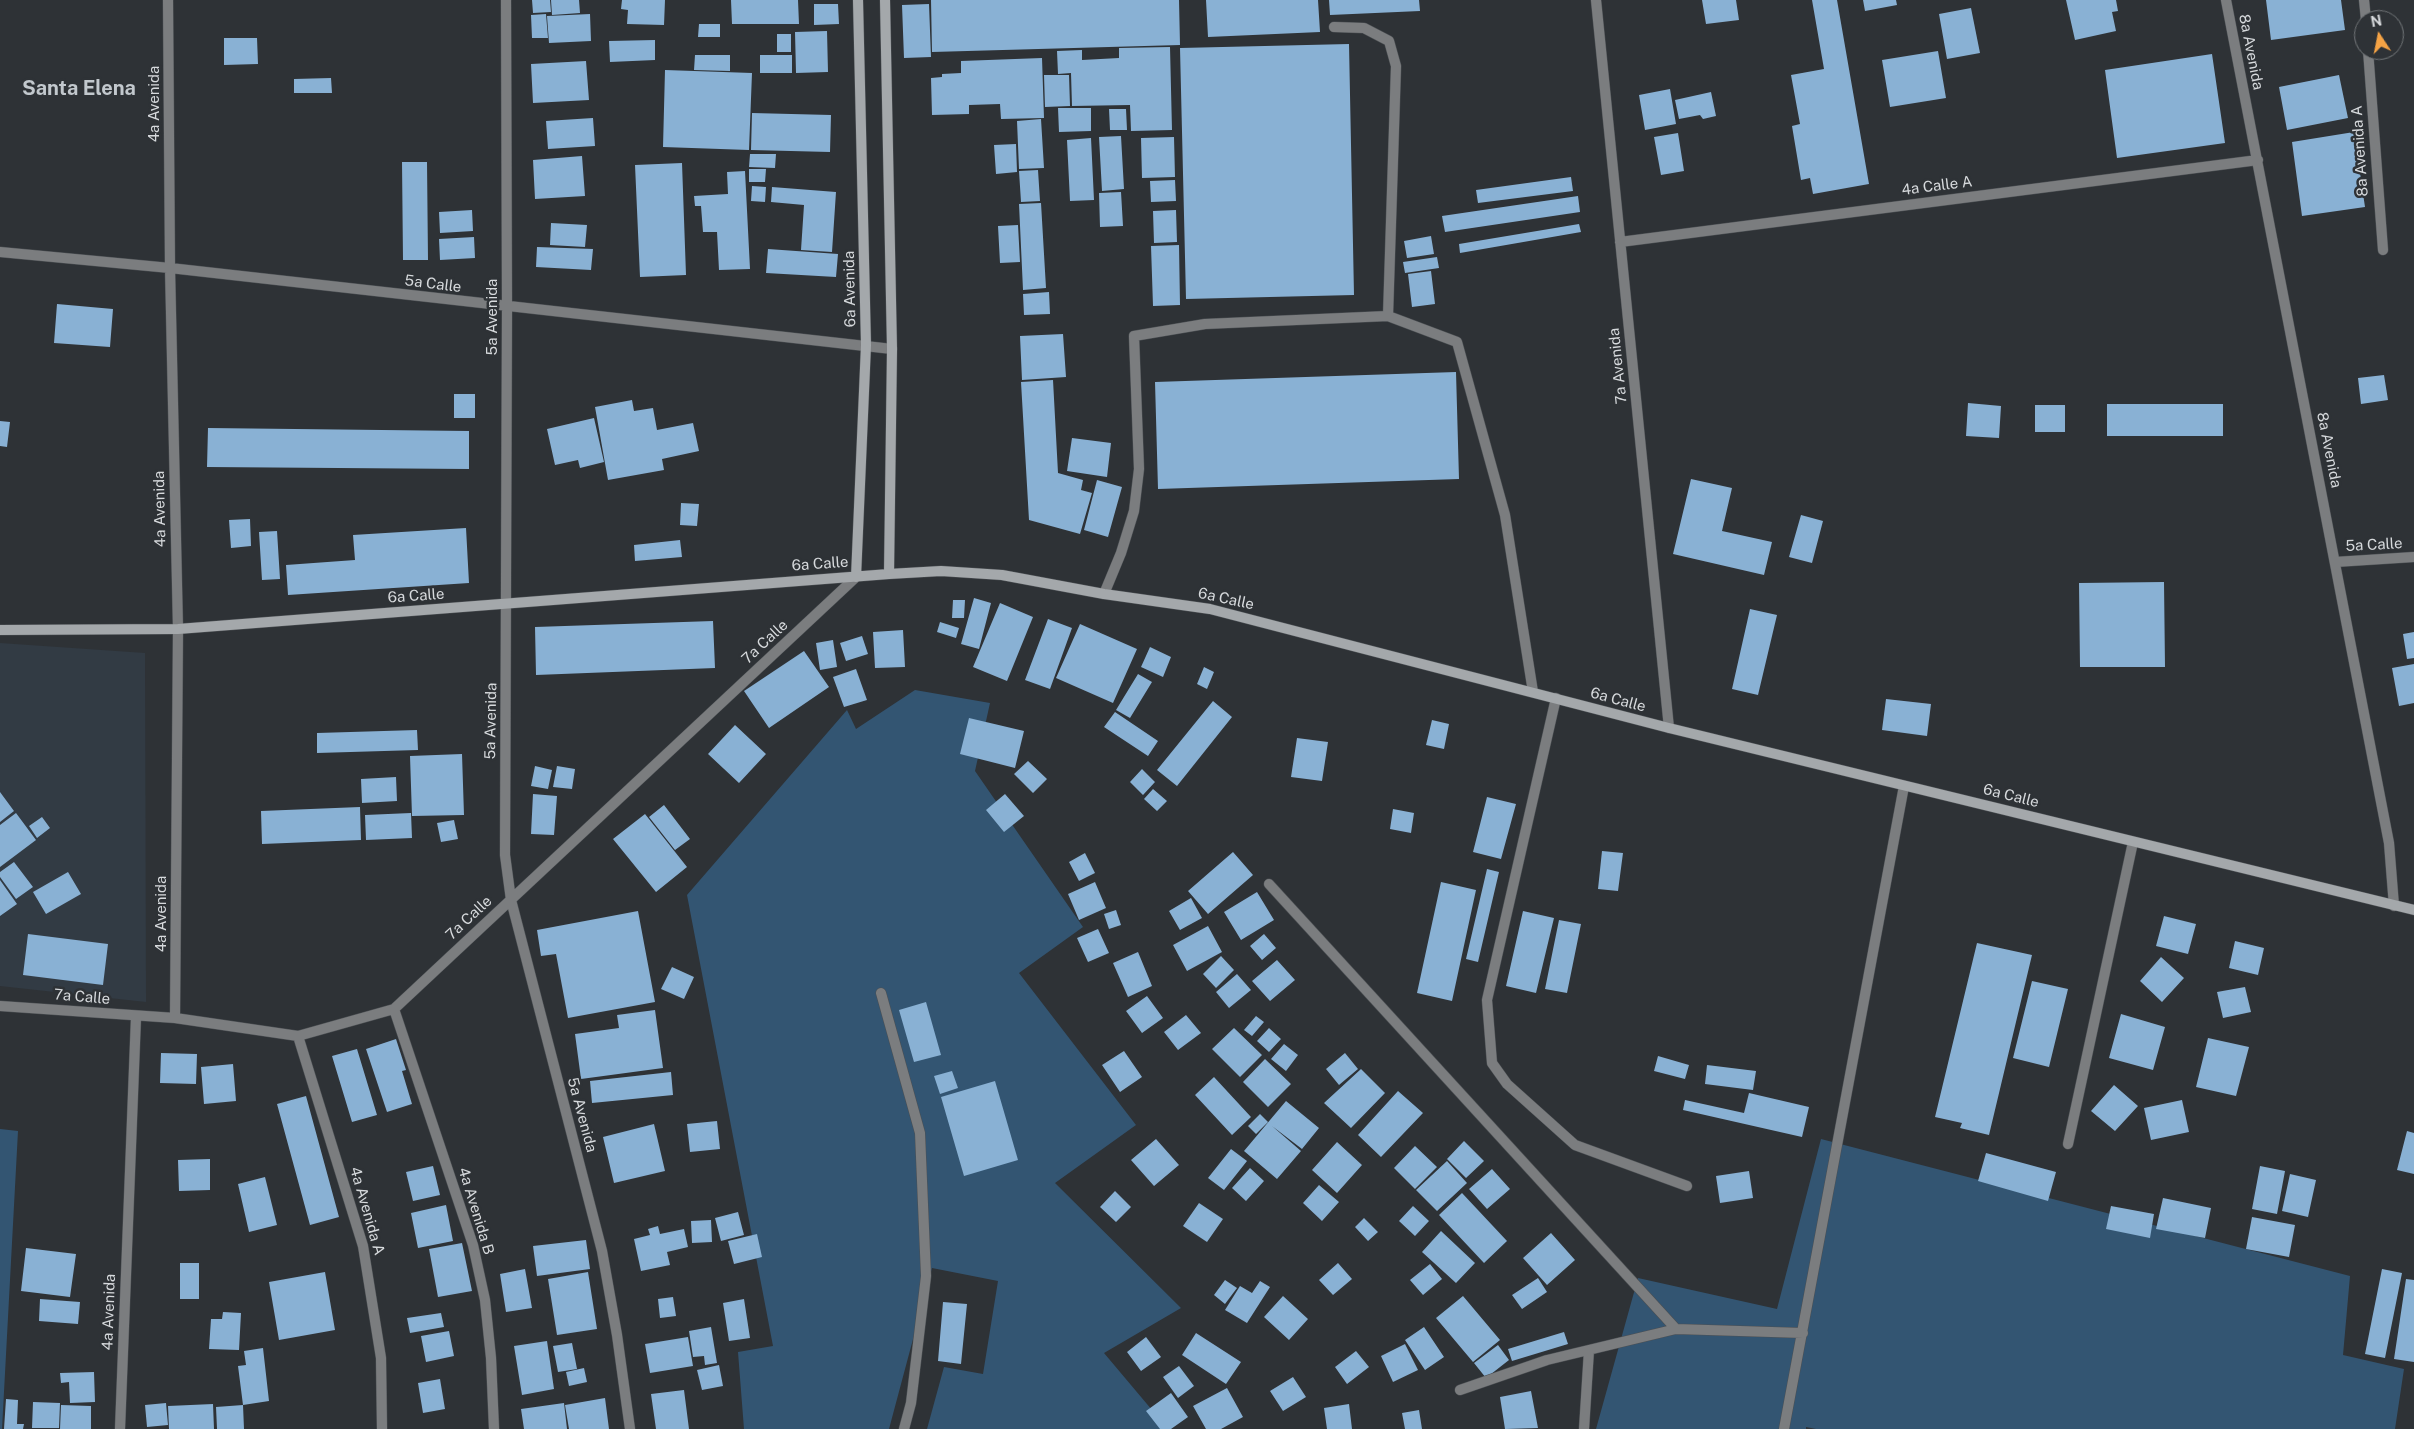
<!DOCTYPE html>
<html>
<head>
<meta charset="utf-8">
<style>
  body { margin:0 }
  #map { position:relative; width:2414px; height:1429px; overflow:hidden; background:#2e3236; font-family:"Public Sans",sans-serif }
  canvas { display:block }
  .north { position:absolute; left:2354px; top:10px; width:50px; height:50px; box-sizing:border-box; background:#2e3236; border:1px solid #717578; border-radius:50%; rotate:349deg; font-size:14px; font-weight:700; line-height:20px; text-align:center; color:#d6d9dc }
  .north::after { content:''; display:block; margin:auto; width:18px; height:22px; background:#f5a345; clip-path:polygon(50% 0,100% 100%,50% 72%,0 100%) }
</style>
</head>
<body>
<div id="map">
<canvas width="2414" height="1429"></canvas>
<div class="north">N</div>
</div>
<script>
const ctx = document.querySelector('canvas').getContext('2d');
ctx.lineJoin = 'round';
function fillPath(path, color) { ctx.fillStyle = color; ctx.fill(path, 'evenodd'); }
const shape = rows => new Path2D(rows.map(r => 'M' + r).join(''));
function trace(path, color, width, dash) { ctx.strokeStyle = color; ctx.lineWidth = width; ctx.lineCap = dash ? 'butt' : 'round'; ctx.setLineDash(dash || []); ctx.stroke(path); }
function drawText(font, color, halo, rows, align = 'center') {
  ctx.font = font + ' "Public Sans",sans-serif'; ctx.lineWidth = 5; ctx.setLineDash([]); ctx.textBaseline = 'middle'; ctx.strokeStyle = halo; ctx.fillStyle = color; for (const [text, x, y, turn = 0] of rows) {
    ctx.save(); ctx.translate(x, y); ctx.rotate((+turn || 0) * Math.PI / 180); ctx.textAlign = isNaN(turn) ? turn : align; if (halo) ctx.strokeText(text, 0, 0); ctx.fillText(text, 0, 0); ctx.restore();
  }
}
fillPath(shape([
  [0,643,145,653,146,1002,0,986]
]), '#323b44');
fillPath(shape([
  [915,690,990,703,975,771,1083,927,1019,973,1136,1125,1055,1183,1181,1308,1104,1353,1168,1429,927,1429,944,1367,983,1374,998,1281,932,1268,889,1429,744,1429,738,1352,773,1346,687,895,847,710,856,729],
  [0,1129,18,1131,2,1429,0,1429],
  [1821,1139,2350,1276,2343,1355,2404,1369,2395,1429,1816,1429,1806,1427,1806,1429,1596,1429,1638,1278,1777,1309]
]), '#335572');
fillPath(shape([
  [532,0,550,0,551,12,533,13],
  [551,0,579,0,580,13,552,15],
  [622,0,665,0,664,25,627,24,628,10,621,9],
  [731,0,798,0,799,24,732,24],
  [931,0,1179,0,1180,45,932,52],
  [1206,0,1318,0,1320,32,1208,37],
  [1329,0,1419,0,1420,11,1330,15],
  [1702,0,1736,0,1739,20,1706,24],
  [1812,0,1837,0,1869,184,1813,194,1810,178,1801,180,1792,126,1800,124,1791,75,1824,69],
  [1863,0,1896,0,1897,5,1865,11],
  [2066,0,2116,0,2118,11,2112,12,2116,31,2075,40],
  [2266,0,2341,0,2345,30,2271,40],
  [814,4,838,4,839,24,814,25],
  [929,4,931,57,904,58,902,5],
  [1971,8,1980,53,1947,59,1939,14],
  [546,14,548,38,532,38,531,15],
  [590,14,591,41,549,43,547,16],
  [699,24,720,24,720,37,698,37],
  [827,31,828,72,796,73,795,32],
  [777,34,791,34,791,52,777,52],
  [224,38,257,38,258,64,224,65],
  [655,40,655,60,610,62,609,41],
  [1349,44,1354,295,1186,299,1180,48],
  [1170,47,1172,130,1131,131,1130,105,1072,106,1071,73,1058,74,1057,51,1082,50,1082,60,1119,58,1119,48],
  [1938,51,1946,98,1890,107,1882,60],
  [2212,54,2225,143,2117,158,2105,70],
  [695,55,730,55,730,71,694,70],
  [760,55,792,55,792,73,760,73],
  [1042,58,1044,118,1001,119,1000,104,969,105,969,114,932,115,931,78,942,77,942,74,961,73,961,61],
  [586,61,589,100,533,103,531,64],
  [665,70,752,73,749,150,663,147],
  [1044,75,1069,75,1070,106,1045,107],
  [2339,75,2348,118,2287,130,2279,87],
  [331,78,332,93,294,93,294,79],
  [1670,89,1676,124,1645,130,1639,95],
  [1711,92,1716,116,1703,119,1700,115,1679,119,1675,100],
  [1058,108,1091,108,1091,131,1059,132],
  [1109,109,1126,109,1127,130,1110,130],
  [752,113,831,115,830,152,751,150],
  [593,118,595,146,548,149,546,121],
  [1041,119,1044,168,1019,169,1017,121],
  [2354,132,2365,207,2302,216,2292,142],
  [1678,133,1684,171,1661,175,1654,137],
  [1121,136,1124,189,1102,191,1099,137],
  [1174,137,1175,177,1142,178,1141,138],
  [1091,138,1094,200,1070,201,1067,140],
  [1016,144,1017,172,996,174,994,145],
  [750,154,776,154,775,168,749,167],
  [582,156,585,196,535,199,533,160],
  [402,162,427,162,428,260,403,260],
  [682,163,686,275,640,277,635,165],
  [749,169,766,169,765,182,749,182],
  [1038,170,1040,201,1021,202,1019,171],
  [745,171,750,269,719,270,717,232,703,232,701,206,695,206,694,196,728,194,727,172],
  [1571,177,1573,191,1478,203,1476,190],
  [1175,180,1176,201,1151,202,1150,181],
  [752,186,766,187,765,202,751,201],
  [772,187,836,192,832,252,801,250,804,205,771,202],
  [1121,192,1123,226,1100,227,1099,193],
  [1578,196,1580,212,1445,232,1442,216],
  [1041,203,1046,288,1023,290,1019,204],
  [472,210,473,231,440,233,439,212],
  [1176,210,1177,242,1154,243,1153,211],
  [551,223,587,225,585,247,550,245],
  [1579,224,1581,232,1460,253,1459,244],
  [1018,225,1020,262,1000,263,998,226],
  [1431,236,1434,254,1407,258,1404,241],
  [474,237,475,258,440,260,439,239],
  [1179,245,1180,305,1153,306,1151,246],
  [537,247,593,249,591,270,536,267],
  [768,249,838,254,836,277,766,273],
  [1437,257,1439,268,1405,273,1403,262],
  [1431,271,1435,304,1412,307,1408,274],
  [1049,292,1050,314,1024,315,1023,294],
  [57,304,113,309,110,347,54,343],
  [1063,334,1066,377,1022,380,1020,336],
  [1456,372,1459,479,1158,489,1155,382],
  [2384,375,2388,400,2361,404,2358,378],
  [1053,380,1058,473,1083,480,1081,490,1092,493,1080,534,1029,520,1021,382],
  [454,394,475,394,475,418,454,418],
  [632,400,634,411,653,408,657,430,693,423,699,451,662,459,664,470,608,480,595,407],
  [1968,403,2001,406,1999,438,1966,436],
  [2107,404,2223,404,2223,436,2107,436],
  [2035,405,2065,405,2065,432,2035,432],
  [594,418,604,462,580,468,578,460,555,465,547,429],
  [0,421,10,422,7,447,0,446],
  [208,428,469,431,469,469,207,467],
  [1072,438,1111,443,1107,477,1067,471],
  [1691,479,1732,488,1722,531,1772,542,1764,575,1673,554],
  [1097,480,1122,487,1108,537,1084,530],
  [681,503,699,504,697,526,680,525],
  [1801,515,1823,521,1812,563,1789,557],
  [250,519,251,546,231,548,229,520],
  [466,528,469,583,288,595,286,565,355,560,353,535],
  [277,531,280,579,262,580,259,532],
  [680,540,682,557,635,561,634,545],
  [2164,582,2165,667,2080,667,2079,583],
  [974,598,991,603,979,649,961,644],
  [953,600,965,600,964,618,952,618],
  [1000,603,1033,617,1007,681,973,667],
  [1750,609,1777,615,1758,695,1732,689],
  [1048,619,1072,628,1050,689,1025,680],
  [713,621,715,668,536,675,535,627],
  [940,622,959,628,956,638,937,632],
  [1080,624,1137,649,1113,703,1056,678],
  [903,630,905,667,875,668,873,632],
  [2414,632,2414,658,2407,659,2403,634],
  [862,636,868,654,846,661,840,643],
  [833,640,837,667,820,670,816,643],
  [1150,647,1171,657,1163,677,1141,667],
  [804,651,829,687,769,728,744,691],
  [2414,664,2414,703,2399,706,2392,668],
  [1204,667,1214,672,1207,689,1197,684],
  [856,669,867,700,844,707,833,677],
  [1138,674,1152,682,1130,718,1116,710],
  [1886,699,1931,704,1927,736,1882,730],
  [1213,701,1232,717,1177,786,1157,770],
  [1115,712,1158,741,1148,756,1104,727],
  [969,718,1024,731,1015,768,960,754],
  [1432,720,1449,724,1444,749,1426,745],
  [735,725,766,754,739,783,708,754],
  [417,730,418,750,317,753,317,733],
  [1297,738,1328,742,1322,781,1291,777],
  [462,754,464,815,412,816,410,756],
  [1028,761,1047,779,1033,793,1014,774],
  [535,766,552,770,548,789,531,786],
  [557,766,575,769,572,789,553,787],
  [1142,769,1155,782,1143,795,1130,782],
  [396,777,397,801,362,803,361,779],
  [1153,789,1167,801,1157,811,1144,799],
  [0,792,14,811,0,822],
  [533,794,557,796,554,835,531,834],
  [1005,794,1024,816,1004,832,986,810],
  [1487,797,1516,804,1501,859,1473,852],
  [664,805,690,839,675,850,649,817],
  [360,807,361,840,262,844,261,811],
  [1393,809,1414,813,1411,833,1390,829],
  [16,813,36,840,0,867,0,825],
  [411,813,412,838,366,840,365,815],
  [645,814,687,867,656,892,613,839],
  [42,817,50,828,37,838,29,826],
  [454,820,458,839,441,842,437,823],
  [1602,851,1623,853,1618,891,1598,889],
  [1233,852,1253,875,1208,914,1188,891],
  [1085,853,1095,873,1079,881,1069,862],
  [14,862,33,887,16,899,0,877,0,872],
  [1487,869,1499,872,1478,962,1466,959],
  [68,872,81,894,46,914,33,892],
  [0,880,17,904,0,916],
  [1095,882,1106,908,1079,920,1068,894],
  [1441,882,1476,890,1452,1001,1417,993],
  [1257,892,1274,920,1241,940,1224,912],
  [1191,898,1202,918,1180,930,1169,911],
  [1116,910,1121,925,1109,929,1104,914],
  [638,911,655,1002,568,1018,556,954,541,956,537,930],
  [1523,911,1554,918,1536,993,1506,986],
  [2164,916,2196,924,2188,954,2156,946],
  [1559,920,1581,924,1567,993,1545,989],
  [1208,926,1222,952,1187,971,1173,945],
  [1098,929,1109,953,1088,962,1077,938],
  [28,934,108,944,103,985,23,975],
  [1264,934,1276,948,1262,960,1250,946],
  [2235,941,2264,948,2258,975,2229,968],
  [1977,943,2032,955,1989,1135,1960,1128,1962,1123,1935,1117],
  [1138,952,1152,986,1128,997,1113,963],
  [1221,956,1234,970,1216,988,1203,974],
  [2161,957,2184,978,2162,1002,2140,981],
  [1277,960,1295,980,1270,1001,1252,981],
  [672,967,694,977,684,999,661,989],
  [1237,974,1251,990,1229,1008,1216,992],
  [2032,981,2068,989,2049,1067,2013,1058],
  [2245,987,2251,1012,2223,1018,2217,992],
  [1147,996,1163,1018,1142,1033,1126,1011],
  [926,1002,941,1055,914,1062,899,1010],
  [655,1010,663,1068,581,1079,575,1034,619,1028,617,1015],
  [2121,1014,2165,1027,2153,1070,2109,1058],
  [1186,1015,1201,1033,1178,1050,1164,1032],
  [1256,1016,1264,1022,1252,1036,1244,1030],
  [1234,1028,1262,1055,1240,1077,1212,1049],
  [1269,1028,1281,1039,1269,1052,1257,1041],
  [2208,1038,2249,1047,2236,1096,2196,1087],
  [396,1039,406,1070,402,1071,412,1104,387,1112,366,1049],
  [1284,1044,1298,1055,1286,1071,1271,1059],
  [357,1049,377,1115,352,1122,332,1056],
  [1124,1051,1142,1077,1120,1092,1102,1065],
  [161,1053,197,1054,196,1084,160,1083],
  [1345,1053,1358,1069,1339,1085,1326,1069],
  [1658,1056,1689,1065,1685,1079,1654,1071],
  [1265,1059,1291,1084,1268,1107,1243,1082],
  [233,1064,236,1101,204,1104,201,1067],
  [1707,1065,1756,1071,1753,1090,1705,1084],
  [1361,1069,1385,1093,1351,1128,1324,1103],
  [952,1071,958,1088,940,1094,934,1076],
  [671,1072,673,1095,592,1103,590,1081],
  [1214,1077,1251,1117,1232,1135,1195,1095],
  [995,1081,1018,1160,964,1176,941,1097],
  [2114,1085,2138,1106,2115,1131,2091,1111],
  [1398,1091,1423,1113,1381,1157,1358,1135],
  [1749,1093,1809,1107,1802,1137,1683,1110,1685,1100,1744,1113],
  [306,1096,339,1217,310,1225,277,1104],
  [2182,1100,2189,1132,2151,1140,2144,1108],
  [1286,1101,1319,1128,1302,1149,1272,1126,1301,1151,1277,1179,1244,1151],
  [1260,1114,1268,1122,1256,1134,1248,1126],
  [717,1121,720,1149,690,1152,687,1124],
  [654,1124,665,1171,614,1183,603,1137],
  [2407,1131,2414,1133,2414,1174,2397,1170],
  [1156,1139,1179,1165,1154,1186,1131,1160],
  [1464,1141,1484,1161,1466,1178,1447,1159],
  [1337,1142,1362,1165,1337,1193,1312,1170],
  [1415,1146,1437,1167,1415,1189,1394,1168],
  [1231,1149,1247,1161,1224,1190,1208,1178],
  [1986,1153,2056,1172,2048,1201,1978,1181],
  [210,1159,210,1190,179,1191,178,1160],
  [1447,1161,1467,1183,1437,1211,1416,1190],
  [433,1166,440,1195,413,1201,406,1172],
  [2260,1166,2285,1171,2277,1214,2252,1209],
  [1250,1168,1264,1181,1246,1201,1232,1188],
  [1492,1169,1510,1189,1487,1209,1469,1189],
  [1749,1171,1753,1198,1720,1203,1716,1176],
  [2290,1174,2316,1180,2308,1217,2282,1211],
  [265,1177,277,1225,249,1232,238,1184],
  [1319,1185,1339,1202,1322,1221,1303,1203],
  [1115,1191,1131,1207,1116,1222,1100,1207],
  [1462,1193,1507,1241,1484,1263,1439,1215],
  [2163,1198,2211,1208,2205,1238,2156,1229],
  [1199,1203,1223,1219,1207,1242,1183,1226],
  [446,1205,453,1241,418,1248,411,1213],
  [1413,1206,1429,1221,1415,1236,1399,1221],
  [2111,1206,2154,1214,2150,1238,2106,1229],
  [738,1212,744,1235,721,1241,715,1218],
  [2252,1217,2295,1225,2289,1257,2246,1249],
  [1364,1218,1378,1232,1368,1241,1355,1227],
  [711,1220,712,1242,692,1243,691,1221],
  [658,1226,660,1234,684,1229,688,1247,667,1252,670,1265,641,1271,634,1239,650,1235,648,1229],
  [1441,1231,1475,1263,1456,1283,1422,1252],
  [1551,1233,1575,1260,1547,1285,1523,1258],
  [757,1234,762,1257,734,1264,728,1241],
  [586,1240,590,1269,537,1276,533,1246],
  [462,1243,472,1291,438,1297,429,1249],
  [26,1248,76,1254,70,1297,21,1291],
  [180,1263,199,1263,199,1299,180,1299],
  [1338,1263,1352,1279,1333,1295,1319,1280],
  [1430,1264,1442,1279,1423,1295,1410,1280],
  [525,1269,532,1308,506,1312,500,1274],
  [2382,1269,2402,1273,2385,1358,2365,1354],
  [325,1272,335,1330,279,1340,269,1282],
  [588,1272,597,1329,557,1335,548,1279],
  [1538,1278,1547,1292,1522,1309,1512,1295],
  [2406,1279,2414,1280,2414,1362,2394,1359],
  [1225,1280,1237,1288,1225,1304,1214,1295],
  [1260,1281,1270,1287,1247,1323,1225,1310,1240,1286,1252,1293],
  [1283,1296,1308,1319,1289,1340,1264,1317],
  [1463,1296,1500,1340,1473,1362,1436,1318],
  [673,1297,676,1316,660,1318,658,1299],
  [40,1299,80,1302,78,1324,39,1321],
  [744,1299,750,1338,729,1341,723,1303],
  [943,1302,967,1304,961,1364,938,1361],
  [223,1312,241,1313,239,1350,209,1349,211,1319,222,1319],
  [441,1313,444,1327,410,1333,407,1318],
  [711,1327,717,1363,705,1365,704,1356,693,1357,689,1331],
  [1424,1327,1444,1357,1425,1370,1405,1340],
  [449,1331,454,1356,426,1362,421,1336],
  [1564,1332,1568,1344,1512,1361,1508,1349],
  [1196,1333,1241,1362,1226,1384,1182,1355],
  [688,1337,693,1366,650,1373,645,1344],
  [1146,1337,1161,1357,1141,1371,1127,1352],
  [547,1341,554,1389,522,1395,514,1346],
  [572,1343,577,1369,558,1372,553,1346],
  [1405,1344,1418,1370,1393,1382,1381,1356],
  [1498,1345,1509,1360,1486,1378,1474,1363],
  [263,1348,269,1401,243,1405,238,1366,246,1365,244,1351],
  [1356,1351,1369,1367,1347,1384,1335,1367],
  [719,1365,723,1386,702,1390,697,1370],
  [1179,1366,1194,1386,1178,1398,1163,1377],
  [584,1368,587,1382,569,1386,566,1372],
  [94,1372,95,1402,70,1403,69,1382,61,1383,60,1373],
  [1293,1377,1306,1397,1283,1411,1270,1391],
  [440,1379,445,1409,423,1413,418,1383],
  [1227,1388,1243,1417,1221,1429,1206,1429,1193,1406],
  [684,1390,689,1429,656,1429,651,1394],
  [1531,1391,1538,1428,1505,1429,1500,1397],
  [1171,1393,1188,1417,1171,1429,1160,1429,1146,1411],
  [605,1398,609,1429,569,1429,565,1405],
  [6,1399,18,1400,17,1424,24,1424,23,1429,4,1429],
  [33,1402,60,1403,59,1428,32,1428],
  [166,1403,168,1425,147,1427,145,1405],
  [564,1403,567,1429,524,1429,521,1409],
  [213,1404,214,1429,169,1429,168,1406],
  [1349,1404,1352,1429,1327,1429,1324,1408],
  [61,1405,91,1406,91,1429,60,1429],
  [243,1405,244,1429,217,1429,216,1407],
  [1419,1410,1422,1429,1405,1429,1402,1413]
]), '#89b1d4');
const lane = shape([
  [1334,27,1364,28,1389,41,1396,66,1388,316],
  [1104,594,1121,553,1134,511,1139,469,1134,336,1205,324,1388,316,1457,342,1505,515,1533,692],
  [1556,698,1487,1000,1492,1063,1507,1084,1575,1145,1687,1186],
  [2068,1144,2133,842]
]);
const street = shape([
  [168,0,170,268,178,629,175,1018],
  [506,0,507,307,505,855,511,900,602,1251,617,1335,630,1429],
  [1596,0,1669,728],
  [2226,0,2389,843,2394,906],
  [2364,0,2366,20],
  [2368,50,2383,250],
  [1620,242,2258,160],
  [0,252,170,268,892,349],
  [2335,562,2414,557],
  [1269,884,1676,1329],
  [881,993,920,1133,926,1276,911,1403,904,1429],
  [0,1006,175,1018,298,1036,394,1009,856,577],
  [394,1009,473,1245,485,1300,491,1358,494,1429],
  [298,1036,363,1246,381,1358,382,1429],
  [1460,1390,1547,1360,1676,1329,1803,1333],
  [120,1429,136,1017],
  [1584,1429,1589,1350],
  [1784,1429,1904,786]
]);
const secondary = shape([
  [885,0,892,349,889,574],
  [856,577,866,345,858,0],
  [0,630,178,629,889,574,941,571,1002,575,1104,594,1210,609,1669,728,2414,910]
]);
trace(lane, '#4c5054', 11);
trace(street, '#4c5054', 11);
trace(secondary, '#4c5054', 11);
trace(lane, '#7b7d7f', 10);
trace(street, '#7b7d7f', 10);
trace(secondary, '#a4a8ab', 10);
drawText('15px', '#d6d9dc', '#2e3236', [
  ["8a Avenida",2251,52,79],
  ["4a Avenida",154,104,-90],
  ["8a Avenida A",2360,151,-94],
  ["4a Calle A",1937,186,-7],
  ["5a Calle",433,284,7],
  ["6a Avenida",850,289,-91],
  ["5a Avenida",492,317,-90],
  ["7a Avenida",1618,366,-96],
  ["8a Avenida",2329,450,79],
  ["4a Avenida",160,509,-91],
  ["5a Calle",2374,545,-3],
  ["6a Calle",820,564,-4],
  ["6a Calle",416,596,-4],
  ["6a Calle",1226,599,12],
  ["7a Calle",765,642,-43],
  ["6a Calle",1618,700,15],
  ["5a Avenida",491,721,-89],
  ["6a Calle",2011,796,14],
  ["4a Avenida",161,914,-90],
  ["7a Calle",469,918,-43],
  ["7a Calle",82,997,5],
  ["5a Avenida",582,1115,75],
  ["4a Avenida A",367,1211,74],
  ["4a Avenida B",476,1211,73],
  ["4a Avenida",109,1312,-88]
]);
drawText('bold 20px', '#c2c8cd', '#2e3236', [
  ["Santa Elena",79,89]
]);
</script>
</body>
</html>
